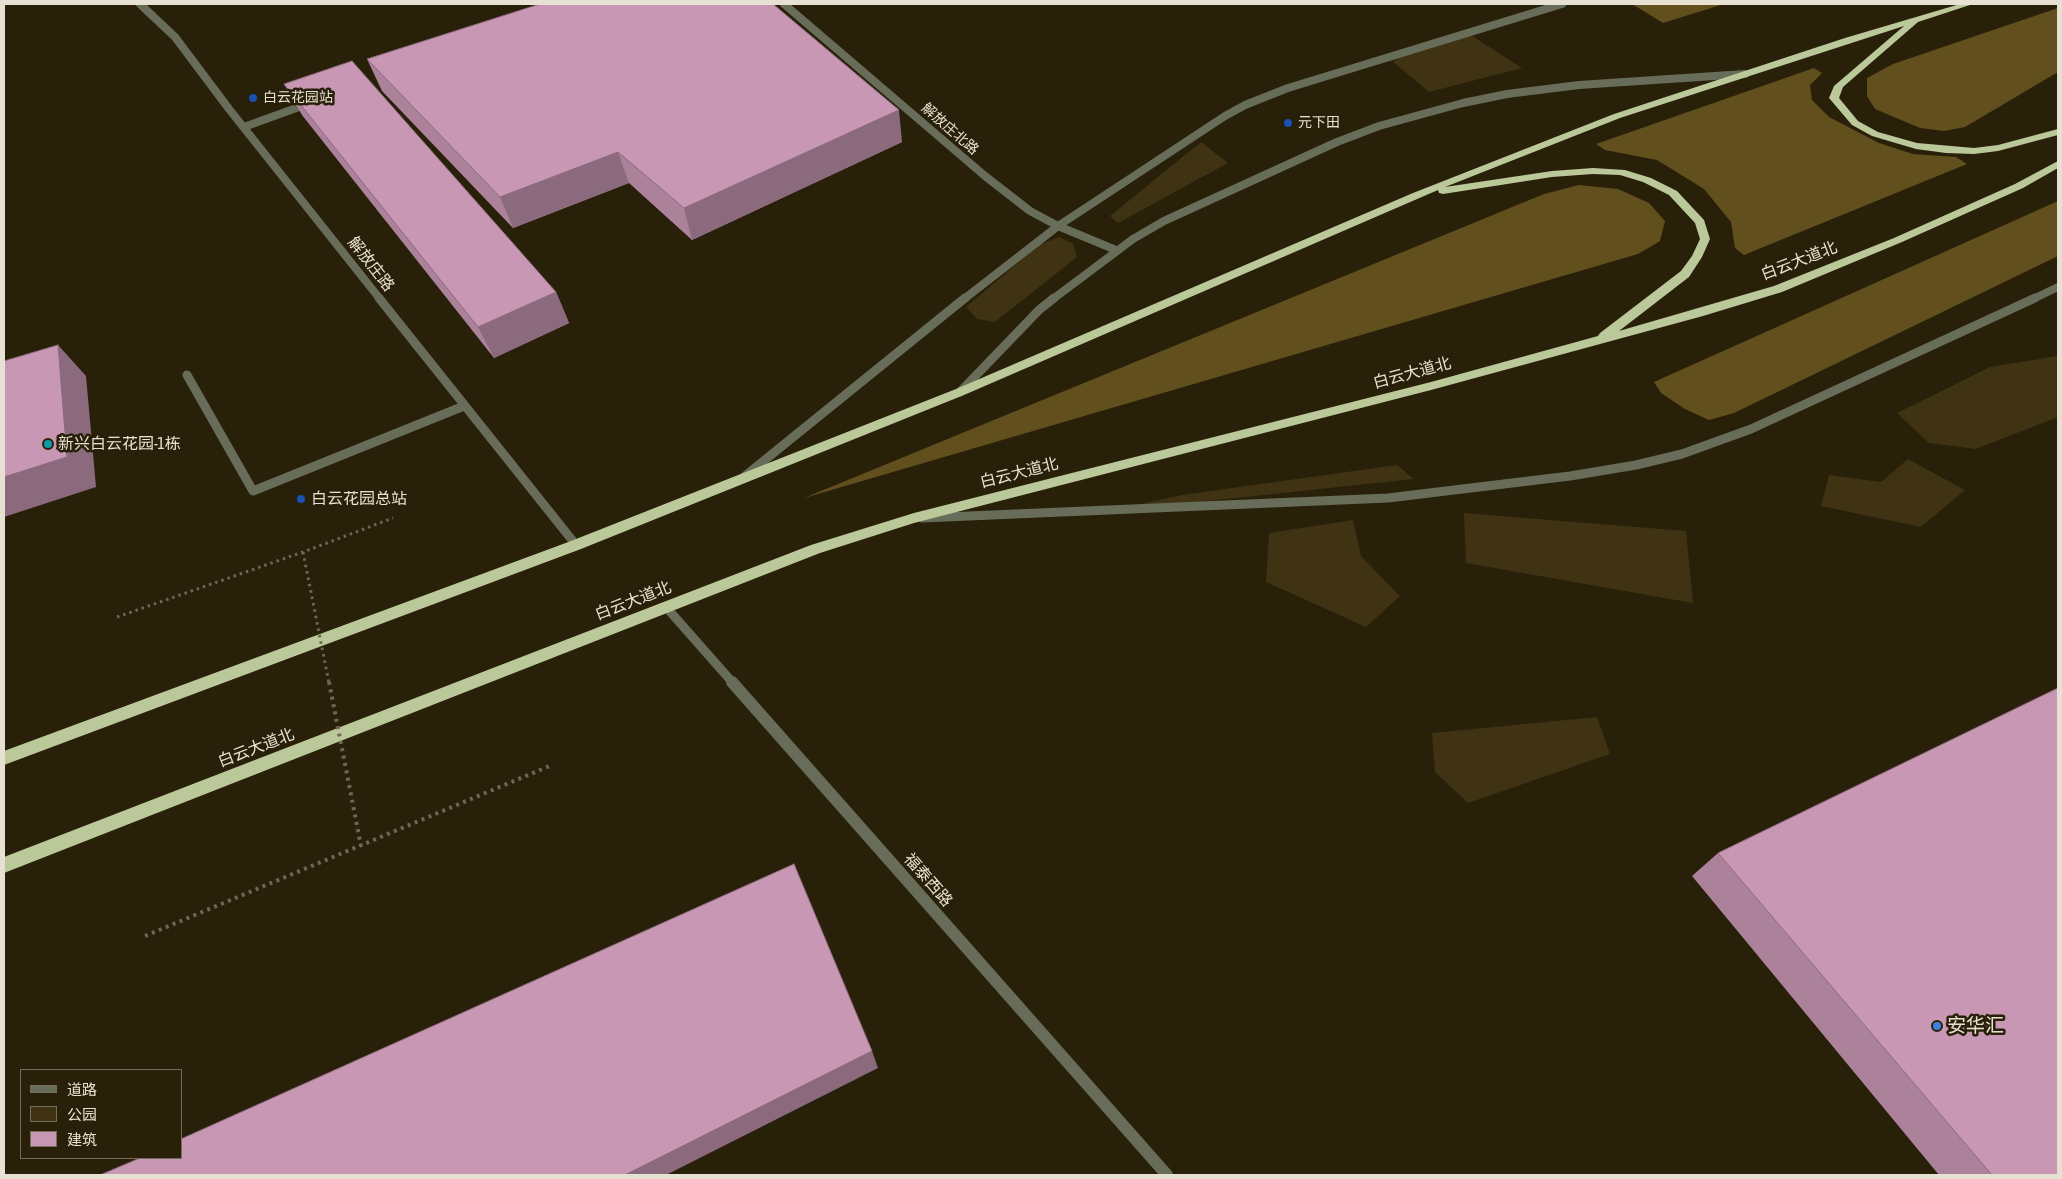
<!DOCTYPE html>
<html>
<head>
<meta charset="utf-8">
<style>
  body { margin:0 }
  #map { position:relative; width:2062px; height:1179px; overflow:hidden; background:#292009; font-family:"Asap Condensed","Noto Sans SC",sans-serif }
  canvas { display:block }
  .frame { position:absolute; inset:0; border:5px solid #e7e1d3; pointer-events:none }
  .legend { position:absolute; left:20px; top:1069px; width:162px; height:90px; box-sizing:border-box; background:#292009; border:1px solid #756d5a; margin:0; padding:6px 9px; list-style:none; font-size:15px; color:#e7e1d3 }
  .legend li { display:flex; align-items:center; gap:10px; height:25px }
  .legend b { width:25px; border:1px solid #756d5a }
</style>
</head>
<body>
<div id="map">
<canvas width="2062" height="1179"></canvas>
<div class="frame"></div>
<ul class="legend">
<li><b style="height:6px;background:#676d58"></b>道路</li>
<li><b style="height:14px;background:#3f3313"></b>公园</li>
<li><b style="height:14px;background:#c897b4"></b>建筑</li>
</ul>
</div>
<script>
const ctx = document.querySelector('canvas').getContext('2d');
ctx.lineJoin = 'round';
function fillPath(path, color) { ctx.fillStyle = color; ctx.fill(path, 'evenodd'); }
const shape = rows => new Path2D(rows.map(r => 'M' + r).join(''));
function trace(path, color, width, dash) { ctx.strokeStyle = color; ctx.lineWidth = width; ctx.lineCap = dash ? 'butt' : 'round'; ctx.setLineDash(dash || []); ctx.stroke(path); }
function drawText(font, color, halo, rows, align = 'center') {
  ctx.font = font + ' "Asap Condensed","Noto Sans SC",sans-serif'; ctx.lineWidth = 5; ctx.setLineDash([]); ctx.textBaseline = 'middle'; ctx.strokeStyle = halo; ctx.fillStyle = color; for (const [text, x, y, turn = 0] of rows) {
    ctx.save(); ctx.translate(x, y); ctx.rotate((+turn || 0) * Math.PI / 180); ctx.textAlign = isNaN(turn) ? turn : align; if (halo) ctx.strokeText(text, 0, 0); ctx.fillText(text, 0, 0); ctx.restore();
  }
}
fillPath(shape([
  [1469,34,1522,68,1429,92,1393,62,1409,51],
  [1201,142,1228,163,1118,223,1110,216],
  [1059,237,1073,244,1077,257,995,322,977,319,966,307,1039,245],
  [2058,356,2058,417,1976,449,1929,443,1897,413,1990,367],
  [1908,459,1965,490,1921,527,1821,506,1829,475,1881,482],
  [1397,465,1414,479,1104,512,1182,495],
  [1464,513,1686,531,1693,603,1466,563],
  [1353,520,1361,556,1400,596,1366,627,1266,582,1269,533],
  [1597,717,1610,754,1468,803,1435,772,1432,733]
]), '#3f3313');
fillPath(shape([
  [1632,4,1724,4,1663,23],
  [2058,8,2058,72,1965,127,1944,131,1920,128,1875,109,1867,96,1867,78,1893,64],
  [1814,68,1822,73,1810,85,1812,100,1829,117,1879,143,1913,154,1956,157,1967,164,1744,255,1735,248,1731,222,1704,189,1657,160,1605,150,1596,144],
  [1579,185,1618,189,1649,203,1665,221,1660,241,1638,254,804,498,1544,194],
  [2058,201,2058,256,1734,413,1709,420,1685,409,1661,393,1654,382]
]), '#614f1d');
trace(shape([
  [117,617,303,552,393,518]
]), '#6f6753', 3, [2.5, 4]);
trace(shape([
  [145,936,552,765]
]), '#6f6753', 4, [3, 4.5]);
trace(shape([
  [964,299,1058,226,1225,116,1245,105,1288,88,1562,4]
]), '#676d58', 8);
trace(shape([
  [187,375,253,491,464,406],
  [745,476,965,298]
]), '#676d58', 9);
trace(shape([
  [784,4,985,176,1030,211,1058,226,1116,250],
  [244,127,310,103],
  [1053,299,1133,239,1164,221,1337,142,1379,126,1463,103,1507,94,1579,85,1745,74],
  [2033,299,2058,287]
]), '#676d58', 8);
trace(shape([
  [960,392,1039,310,1054,298],
  [922,518,1388,498,1570,476,1636,465,1682,454,1751,429,2035,298]
]), '#676d58', 9);
trace(shape([
  [140,4,175,37,229,109,380,299]
]), '#676d58', 8);
trace(shape([
  [379,298,576,545],
  [666,607,733,683]
]), '#676d58', 9);
trace(shape([
  [732,682,1167,1175]
]), '#676d58', 12);
fillPath(shape([
  [1960,4,1973,4,1918,22,1843,87,1839,98,1858,121,1878,132,1917,143,1974,148,1998,145,2058,129,2058,135,1998,151,1974,154,1946,153,1916,149,1872,136,1852,125,1829,98,1834,86,1904,26,1620,118,1445,187,1552,171,1593,168,1625,170,1651,178,1677,191,1704,220,1710,239,1702,257,1689,277,1619,331,1774,286,1894,238,2015,184,2058,161,2058,168,2023,188,1902,242,1782,292,1703,316,1431,390,914,523,820,553,4,873,4,857,811,545,914,513,1431,382,1598,336,1600,333,1681,271,1692,256,1700,239,1695,223,1669,195,1643,182,1620,175,1593,174,1552,177,1443,194,1439,193,1438,190,964,395,581,549,4,765,4,751,571,541,956,389,1413,193,1614,114,1845,38,1960,4]
]), '#bbc899');
trace(shape([
  [303,552,329,683]
]), '#6f6753', 3, [2.5, 4]);
trace(shape([
  [329,682,361,846]
]), '#6f6753', 4, [3, 4.5]);
fillPath(shape([
  [367,59,902,142,692,240,629,183,513,228,382,91],
  [284,84,556,292,569,323,494,358,302,115],
  [1718,853,2058,1175,1939,1175,1692,876]
]), '#ac829b');
fillPath(shape([
  [899,110,902,142,692,240,684,208],
  [618,152,629,183,513,228,500,197],
  [556,292,569,323,494,358,478,327],
  [58,345,86,376,96,487,4,517,4,477],
  [872,1051,878,1068,666,1175,625,1175]
]), '#8c6a7e');
const building = shape([
  [540,4,773,4,899,110,684,208,618,152,500,197,367,59,540,4],
  [352,61,556,292,478,327,284,84,352,61],
  [58,345,67,457,4,477,4,361,58,345],
  [2058,688,2058,1175,1992,1175,1718,853,2058,688],
  [794,864,872,1051,625,1175,100,1175,140,1158,181,1158,181,1139,794,864]
]);
fillPath(building, '#c897b4');
trace(building, '#8c6a7e', 1);
for (const [x, y, r, color] of [
  [253,98,5,"#1a4fb4"],
  [1288,123,5,"#1a4fb4"],
  [48,444,5,"#0f9aa8"],
  [301,499,5,"#1a4fb4"],
  [1937,1026,5,"#3f7fe0"]
]) { const dot = new Path2D(); dot.arc(x, y, r, 0, 2 * Math.PI); ctx.fillStyle = color; ctx.fill(dot); trace(dot, '#292009', 2); }
drawText('14px', '#e7e1d3', '#292009', [
  ["白云花园站",263,98],
  ["元下田",1298,123]
], 'left');
drawText('14px', '#e7e1d3', '#292009', [
  ["解放庄北路",950,129,41]
]);
drawText('16px', '#e7e1d3', '#292009', [
  ["白云大道北",1799,261,-21],
  ["解放庄路",371,264,52],
  ["白云大道北",1412,373,-15],
  ["白云大道北",1019,473,-14],
  ["白云大道北",633,601,-21],
  ["白云大道北",256,748,-21],
  ["福泰西路",928,880,49]
]);
drawText('16px', '#e7e1d3', '#292009', [
  ["新兴白云花园-1栋",58,444],
  ["白云花园总站",311,499]
], 'left');
drawText('19px', '#e7e1d3', '#292009', [
  ["安华汇",1947,1026]
], 'left');
</script>
</body>
</html>
